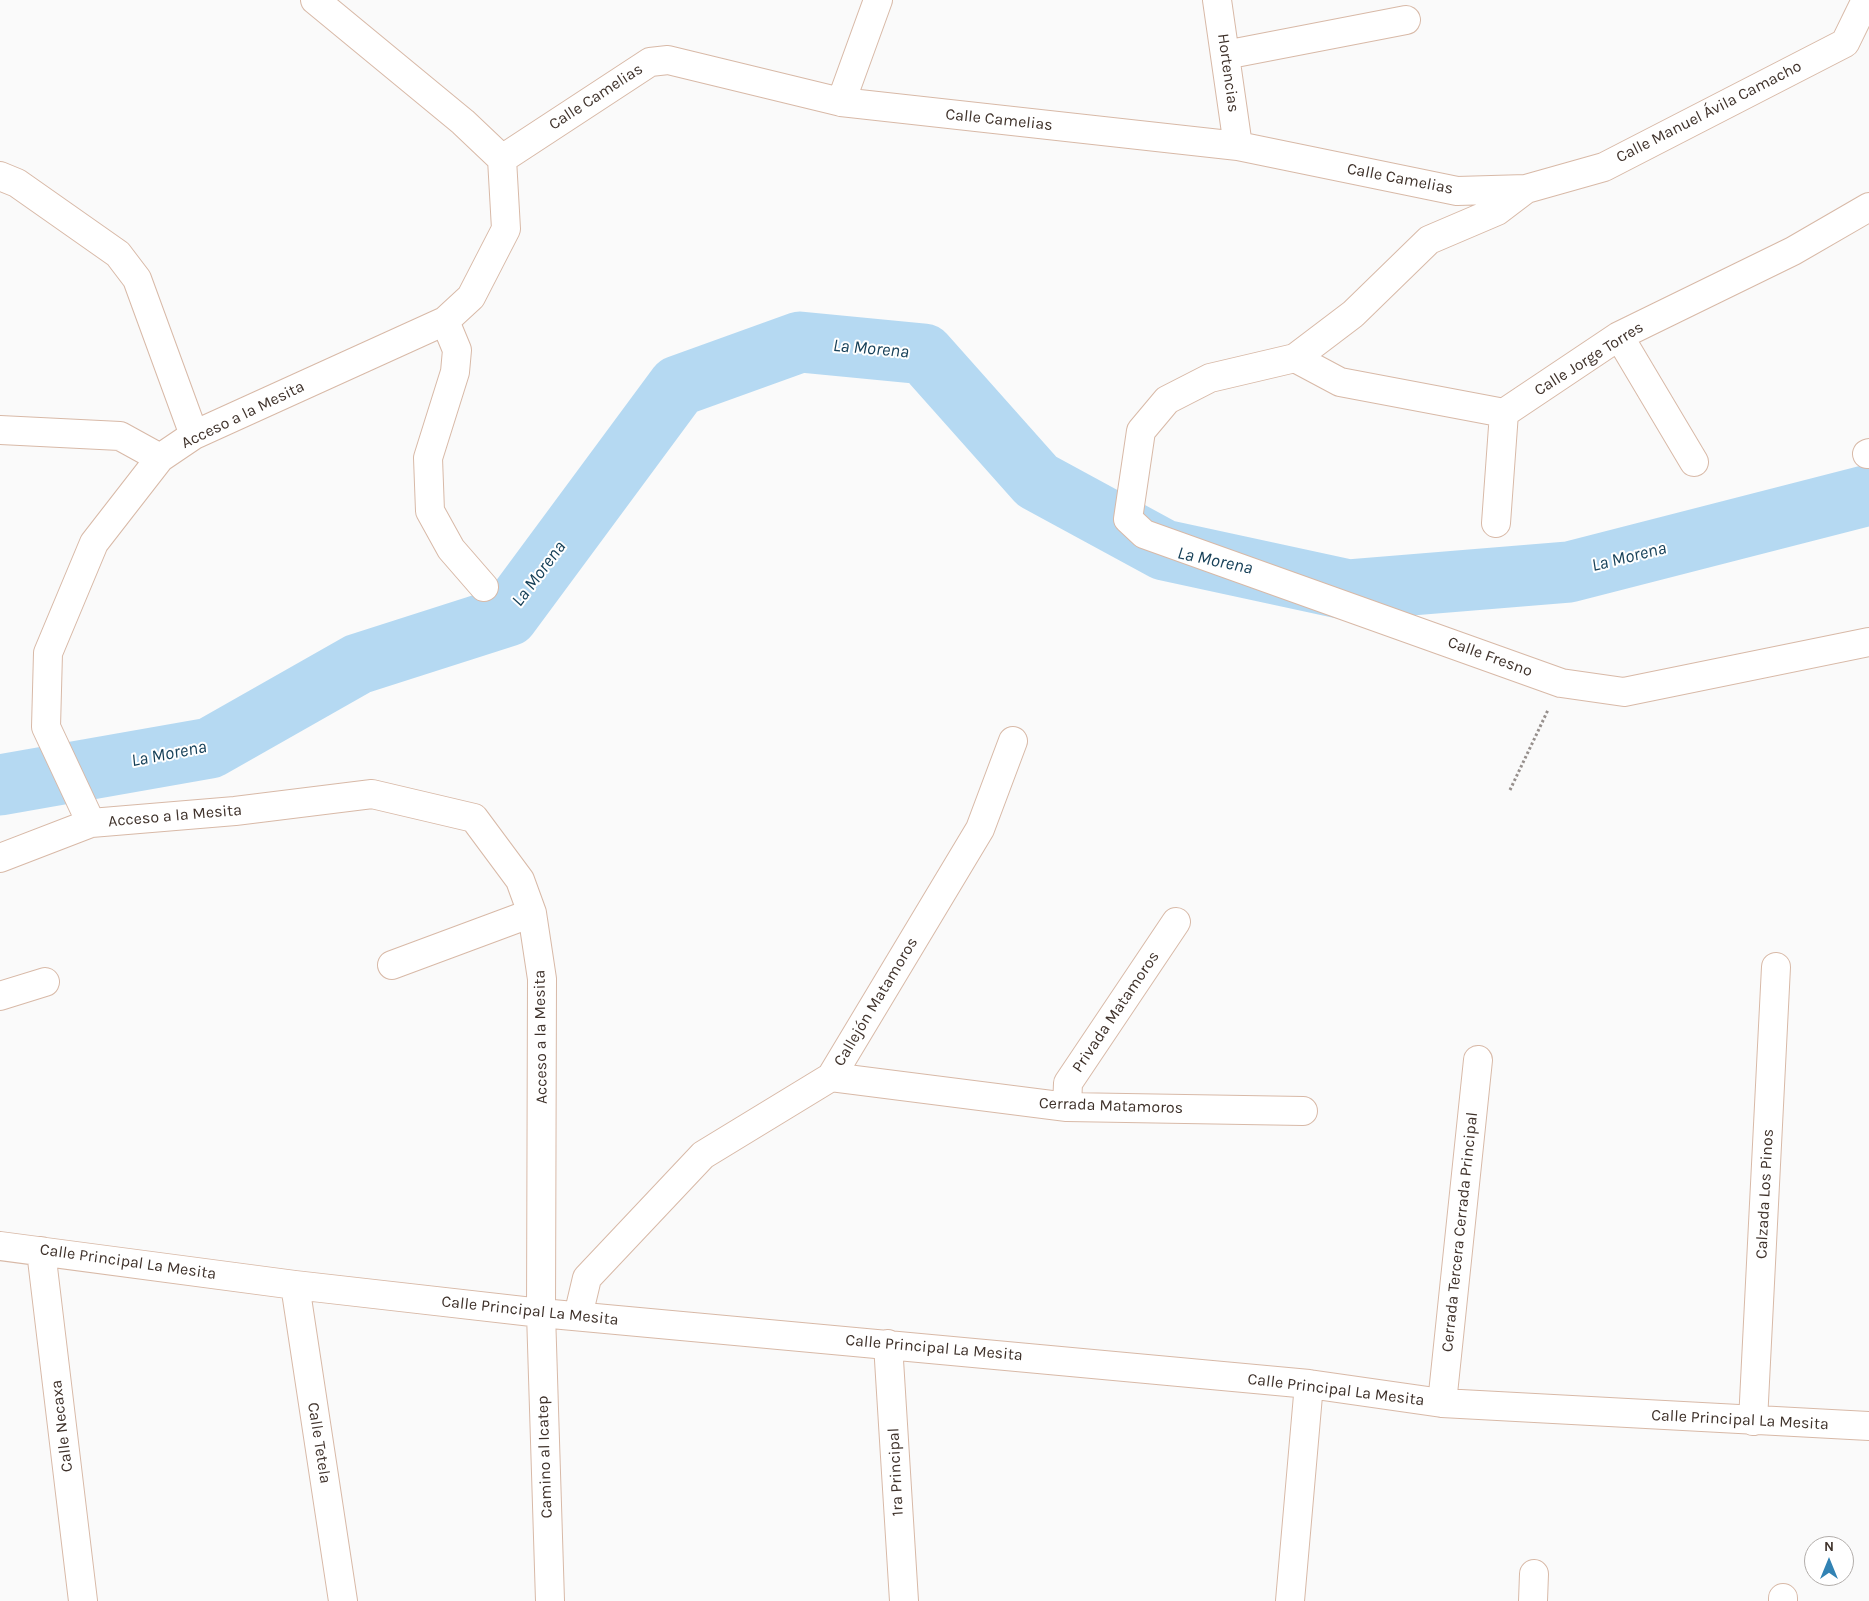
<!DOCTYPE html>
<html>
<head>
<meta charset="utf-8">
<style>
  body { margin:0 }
  #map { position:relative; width:1869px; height:1601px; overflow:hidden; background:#fafafa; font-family:Karla,sans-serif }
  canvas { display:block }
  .north { position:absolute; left:1804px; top:1536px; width:50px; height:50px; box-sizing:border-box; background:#fff; border:1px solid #b2adaa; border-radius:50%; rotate:0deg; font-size:14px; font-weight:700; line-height:20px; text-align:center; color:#3f322b }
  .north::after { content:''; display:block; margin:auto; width:18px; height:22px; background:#3283b4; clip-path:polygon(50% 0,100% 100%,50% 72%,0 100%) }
</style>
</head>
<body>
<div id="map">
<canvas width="1869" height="1601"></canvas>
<div class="north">N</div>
</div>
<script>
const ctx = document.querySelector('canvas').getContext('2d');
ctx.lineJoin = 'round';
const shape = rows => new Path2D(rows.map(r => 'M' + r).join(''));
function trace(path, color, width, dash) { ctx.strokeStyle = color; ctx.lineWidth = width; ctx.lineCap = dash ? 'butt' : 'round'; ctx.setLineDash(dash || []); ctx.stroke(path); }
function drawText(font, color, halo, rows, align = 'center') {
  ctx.font = font + ' Karla,sans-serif'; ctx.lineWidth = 4; ctx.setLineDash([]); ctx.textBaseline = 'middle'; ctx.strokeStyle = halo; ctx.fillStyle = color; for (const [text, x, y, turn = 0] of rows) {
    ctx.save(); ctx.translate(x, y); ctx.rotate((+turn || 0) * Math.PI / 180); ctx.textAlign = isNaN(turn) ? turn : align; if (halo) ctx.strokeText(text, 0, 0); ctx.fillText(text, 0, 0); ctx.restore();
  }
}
trace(shape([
  [0,785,210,748,358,664,508,616,678,386,800,342,924,354,1037,481,1164,550,1349,590,1569,572,1869,495]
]), '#b5d9f2', 61);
const street = shape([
  [1217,0,1238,146],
  [1225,55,1406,20],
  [841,102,878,0],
  [502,159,650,62,668,60,841,102,1238,146,1457,191,1526,189,1604,167,1845,43,1866,0],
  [0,176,17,183,118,254,137,279,194,435],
  [1526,189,1497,211,1429,240,1353,314,1295,358,1210,378,1167,400,1141,431,1128,519,1144,534,1561,683,1624,692,1869,642],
  [445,321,457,350,455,372,428,458,430,511,451,549,484,587],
  [1619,336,1694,462],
  [1295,358,1340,382,1504,413,1619,336,1793,251,1869,207],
  [0,430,120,436,160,458],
  [1867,454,1869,453],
  [1496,523,1504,413],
  [91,823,46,727,48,653,94,543,160,458,194,435,445,321,471,297,506,229,502,159,463,122,315,0],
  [0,858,91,823,235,811,372,794,474,818,520,880,532,913,542,979,541,1313,550,1601],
  [392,965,532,913],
  [0,996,45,982],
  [831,1077,1067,1107,1303,1111],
  [1067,1107,1068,1083,1176,922],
  [0,1246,295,1285,541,1313,1309,1384,1442,1403,1869,1426],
  [41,1251,83,1601],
  [295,1285,343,1601],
  [578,1316,587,1278,703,1155,831,1077,980,829,1013,741],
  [888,1344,904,1601],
  [1442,1403,1478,1060],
  [1753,1421,1776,967],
  [1290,1601,1309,1384],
  [1533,1601,1534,1574],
  [1783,1601,1783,1598]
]);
trace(street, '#d8b9a7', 30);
trace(shape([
  [1510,790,1548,710]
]), '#968f8c', 3, [2.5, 2.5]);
trace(street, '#fff', 28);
drawText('16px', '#3f322b', '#fff', [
  ["Hortencias",1228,73,82],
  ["Calle Camelias",596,97,-33],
  ["Calle Manuel Ávila Camacho",1709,112,-27],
  ["Calle Camelias",999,120,6],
  ["Calle Camelias",1400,179,11],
  ["Calle Jorge Torres",1589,359,-32],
  ["Acceso a la Mesita",243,415,-26],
  ["Calle Fresno",1490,657,20],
  ["Acceso a la Mesita",175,816,-5],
  ["Callejón Matamoros",876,1002,-59],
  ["Privada Matamoros",1116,1012,-56],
  ["Acceso a la Mesita",541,1037,-91],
  ["Cerrada Matamoros",1111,1106,2],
  ["Calzada Los Pinos",1765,1194,-87],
  ["Cerrada Tercera Cerrada Principal",1460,1232,-84],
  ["Calle Principal La Mesita",128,1262,8],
  ["Calle Principal La Mesita",530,1311,6],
  ["Calle Principal La Mesita",934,1348,5],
  ["Calle Principal La Mesita",1336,1390,7],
  ["Calle Principal La Mesita",1740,1420,3],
  ["Calle Necaxa",62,1426,-97],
  ["Calle Tetela",319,1443,81],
  ["Camino al Icatep",545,1457,-92],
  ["1ra Principal",896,1472,-93]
]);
drawText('italic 18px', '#174159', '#fff', [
  ["La Morena",871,349,5],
  ["La Morena",1629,557,-14],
  ["La Morena",1215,561,12],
  ["La Morena",539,574,-53],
  ["La Morena",169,754,-11]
]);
</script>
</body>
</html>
